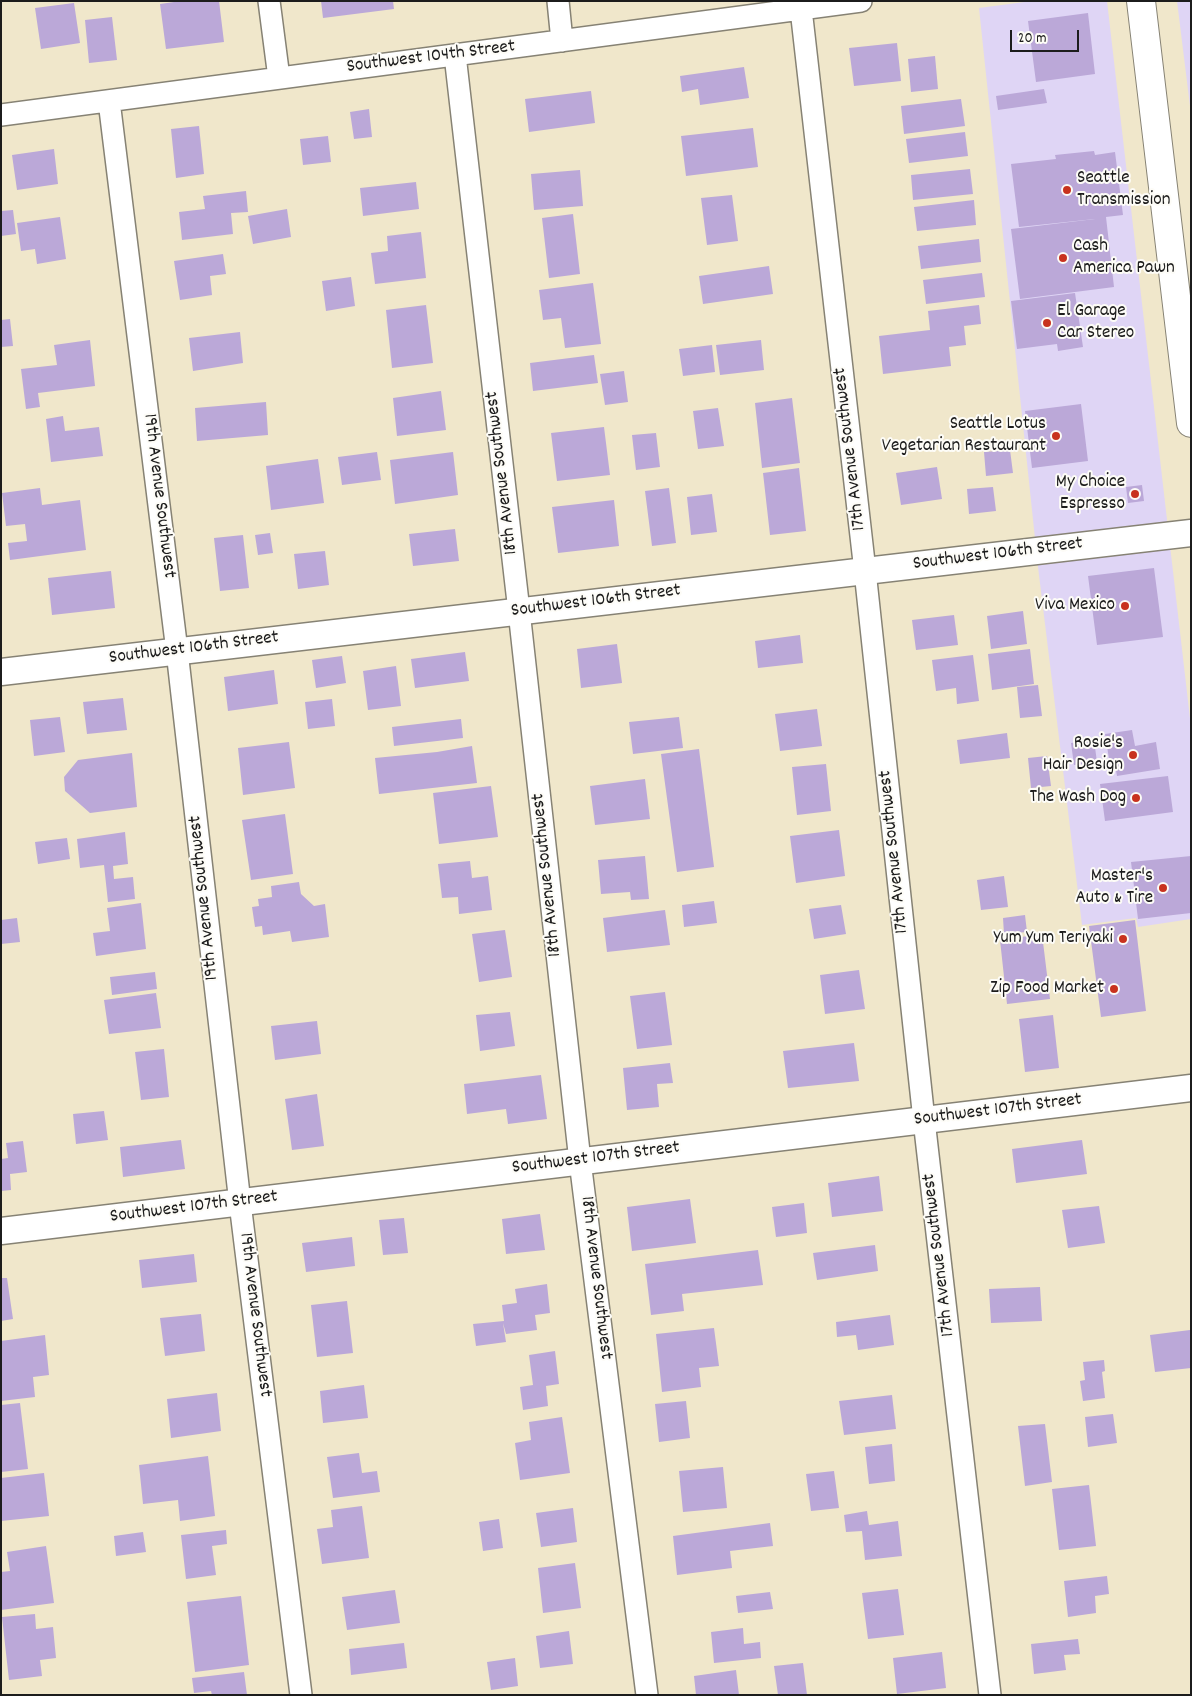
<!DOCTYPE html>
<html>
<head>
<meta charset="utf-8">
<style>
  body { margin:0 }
  #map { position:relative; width:1192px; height:1696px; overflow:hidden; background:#f0e7cb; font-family:Dekko,sans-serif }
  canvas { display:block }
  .frame { position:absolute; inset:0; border:2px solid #1c1c1c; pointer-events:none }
  .scale { position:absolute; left:1010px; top:30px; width:69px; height:22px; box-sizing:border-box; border:2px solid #1c1c1c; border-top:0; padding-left:6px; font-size:15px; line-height:18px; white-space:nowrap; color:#1c1c1c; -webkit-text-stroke:4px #fdfcf7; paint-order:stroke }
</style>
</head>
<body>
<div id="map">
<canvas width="1192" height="1696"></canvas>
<div class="frame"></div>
<div class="scale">20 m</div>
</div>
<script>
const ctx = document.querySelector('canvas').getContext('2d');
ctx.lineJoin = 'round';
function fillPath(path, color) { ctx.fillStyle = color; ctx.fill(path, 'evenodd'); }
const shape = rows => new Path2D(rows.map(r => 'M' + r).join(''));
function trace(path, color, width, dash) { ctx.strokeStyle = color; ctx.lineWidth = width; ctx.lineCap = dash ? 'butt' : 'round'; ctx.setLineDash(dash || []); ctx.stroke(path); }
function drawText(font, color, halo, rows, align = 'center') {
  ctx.font = font + ' Dekko,sans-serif'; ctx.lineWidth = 4; ctx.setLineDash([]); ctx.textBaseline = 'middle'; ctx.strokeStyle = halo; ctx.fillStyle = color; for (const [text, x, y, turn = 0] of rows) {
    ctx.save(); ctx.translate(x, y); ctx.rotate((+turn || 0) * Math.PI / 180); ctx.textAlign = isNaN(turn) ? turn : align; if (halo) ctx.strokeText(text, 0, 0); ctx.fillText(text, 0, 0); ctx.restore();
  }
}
fillPath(shape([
  [1032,1,1107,1,1191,727,1191,919,1138,927,1136,918,1082,925,1038,567,979,8],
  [1177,1,1191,1,1191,114]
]), '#dfd5f5');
fillPath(shape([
  [181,1,219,1,224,42,166,49,160,4],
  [321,1,393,1,394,9,323,18],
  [74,3,80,43,41,49,35,8],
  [1088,13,1095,74,1036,82,1028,21],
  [112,17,117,60,89,63,85,20],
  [897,43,901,81,854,86,849,48],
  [935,56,938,89,911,92,908,59],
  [744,67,749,98,700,105,698,89,682,92,680,76],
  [1044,89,1047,103,998,110,996,96],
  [591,91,595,123,529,132,525,99],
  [961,99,965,126,904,134,901,106],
  [369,109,372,137,354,139,350,112],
  [199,126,204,174,176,178,171,129],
  [753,128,758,167,686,176,681,136],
  [965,132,968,156,909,163,906,139],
  [328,136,331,162,303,165,300,139],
  [54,149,58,184,17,190,12,155],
  [1094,151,1095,155,1115,152,1123,215,1106,217,1114,287,1020,299,1011,229,1095,219,1019,227,1011,164,1056,159,1055,155],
  [970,169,973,194,913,200,911,175],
  [580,170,583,206,534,210,531,174],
  [416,182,419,209,363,216,360,188],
  [246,191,248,212,231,213,233,234,182,240,179,212,205,209,203,196],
  [732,195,738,241,707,245,701,198],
  [974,200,976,225,917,231,914,207],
  [287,209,291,237,253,244,248,216],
  [13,210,16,234,1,236,1,211],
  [573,214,580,274,549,278,542,218],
  [60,217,66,259,37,264,35,249,21,251,17,223],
  [421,232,426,278,375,284,371,253,388,251,387,236],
  [979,239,981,262,921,269,918,246],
  [223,254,226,274,210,276,212,295,180,300,174,261],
  [769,266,773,294,703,304,699,276],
  [982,273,985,297,926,304,923,280],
  [351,277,355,306,326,311,322,281],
  [593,283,601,344,565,348,561,318,543,320,539,290],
  [1075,293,1083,347,1058,351,1057,344,1017,349,1011,301],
  [426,305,433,363,392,368,386,310],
  [979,305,981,324,964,326,966,345,949,347,951,366,883,374,879,336,930,330,928,311],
  [10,319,13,346,1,347,1,320],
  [240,332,243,363,193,371,189,338],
  [90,340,95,386,38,393,40,407,26,409,21,369,57,365,54,345],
  [761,340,764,370,720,375,716,345],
  [712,345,715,372,683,376,679,349],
  [594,355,598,383,533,391,530,363],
  [624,371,628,402,605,405,600,374],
  [441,391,446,430,397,436,393,398],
  [792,398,800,463,762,468,755,403],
  [266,402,268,435,197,441,195,408],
  [1081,404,1088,461,1032,468,1025,411],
  [718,408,724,446,698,449,693,411],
  [63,416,65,431,99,427,103,456,51,462,46,419],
  [604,427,610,475,557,481,551,433],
  [656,433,660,467,636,470,632,435],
  [1010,450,1013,473,986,476,984,452],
  [377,452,381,480,342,485,338,457],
  [453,452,458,495,395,504,390,460],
  [318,459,324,503,271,510,266,466],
  [937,467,942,499,901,505,896,473],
  [799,468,806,531,770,535,763,473],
  [1142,485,1144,501,1128,503,1126,487],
  [993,487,996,511,969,514,967,489],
  [40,488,42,505,80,500,86,550,10,560,8,543,27,541,25,524,6,526,2,493],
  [669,488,676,543,652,546,645,491],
  [712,494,717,532,691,535,687,497],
  [614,500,619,546,558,553,552,507],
  [455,529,459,561,413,566,409,534],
  [270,533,273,553,258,555,255,535],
  [243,535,249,588,220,591,214,538],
  [325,551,329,585,298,589,294,554],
  [1154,568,1163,637,1097,645,1088,576],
  [111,571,115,608,52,615,48,578],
  [1023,611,1027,644,991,649,987,616],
  [954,615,958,645,916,650,912,620],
  [800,635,803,663,758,668,755,641],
  [617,644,622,683,581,688,577,649],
  [1030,649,1034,684,992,690,988,654],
  [465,652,469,681,415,688,411,659],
  [973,655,979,701,957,704,956,688,936,691,932,660],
  [342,656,346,683,316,688,312,660],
  [396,666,401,706,368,710,363,671],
  [274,670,278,704,228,711,224,677],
  [1038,685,1042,716,1020,718,1017,687],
  [123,698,127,730,87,734,83,702],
  [332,699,335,726,308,729,305,702],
  [817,709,822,746,780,751,775,714],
  [60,717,65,752,34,756,30,720],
  [679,717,683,748,633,754,629,722],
  [461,719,463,738,394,746,392,727],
  [1132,730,1135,746,1156,742,1160,769,1117,776,1115,765,1110,765,1105,734],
  [1007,733,1010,758,960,764,957,740],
  [1094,740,1097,762,1074,765,1071,743],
  [289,742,295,788,243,795,238,748],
  [472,746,477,783,379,794,375,758,437,752],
  [699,749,714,867,677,872,661,754],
  [132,753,137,807,90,813,65,791,64,777,78,760],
  [1047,756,1051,786,1031,788,1028,758],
  [826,764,831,811,797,815,792,767],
  [1168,776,1173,812,1105,821,1100,784],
  [645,779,650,819,595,825,590,786],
  [491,786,498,837,439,844,433,793],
  [285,814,293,874,251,880,242,820],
  [839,830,845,876,796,883,790,836],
  [125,832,128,864,113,866,114,879,133,877,135,899,108,902,104,865,80,868,77,839],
  [67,838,70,859,38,864,35,842],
  [645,856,649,899,631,900,630,892,601,894,598,860],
  [1191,856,1191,913,1138,919,1131,862],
  [470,861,472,878,488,876,492,910,459,914,458,897,442,898,438,864],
  [1004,876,1008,907,981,910,977,880],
  [299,882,301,894,314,906,325,904,329,937,292,942,290,931,263,935,262,926,255,927,252,907,259,906,258,899,272,897,271,886],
  [714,901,717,923,684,927,682,905],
  [141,903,146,949,96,956,93,933,110,931,107,908],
  [841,905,846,934,814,939,809,909],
  [665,910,670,945,607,952,603,918],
  [1025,915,1027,932,1004,934,1003,918],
  [17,918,20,942,1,944,1,920],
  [1135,920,1146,1011,1101,1017,1089,926],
  [505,930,512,977,479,982,472,934],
  [1042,934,1050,999,1007,1004,1000,940],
  [859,970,865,1009,825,1014,820,975],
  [155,972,157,989,112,995,110,977],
  [665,992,672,1045,637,1049,630,996],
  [156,993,161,1028,109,1034,104,1000],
  [510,1012,515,1046,480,1051,476,1015],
  [1053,1015,1059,1068,1025,1072,1019,1019],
  [317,1021,321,1054,275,1060,271,1026],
  [854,1043,859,1081,788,1088,783,1051],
  [164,1049,169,1097,141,1100,135,1052],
  [670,1063,673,1083,657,1084,659,1107,627,1110,623,1068],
  [541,1075,547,1119,508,1124,506,1109,467,1114,464,1084],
  [317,1094,324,1146,292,1150,285,1099],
  [104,1111,108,1140,76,1144,73,1114],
  [181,1140,185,1169,123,1177,120,1147],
  [1082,1140,1087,1174,1016,1183,1012,1149],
  [23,1141,27,1172,10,1174,11,1190,1,1191,1,1159,8,1158,6,1143],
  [879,1176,883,1211,832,1217,828,1183],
  [690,1199,696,1243,632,1251,627,1207],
  [804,1203,807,1233,776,1237,772,1207],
  [1099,1206,1105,1243,1068,1248,1062,1210],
  [540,1214,545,1250,506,1254,502,1219],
  [404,1218,408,1253,383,1255,379,1220],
  [352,1237,355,1266,306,1272,302,1243],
  [875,1245,878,1271,817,1280,813,1253],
  [758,1250,763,1285,682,1294,684,1311,651,1315,645,1264],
  [194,1254,197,1282,142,1288,139,1260],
  [1,1278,7,1278,13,1319,1,1321],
  [547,1284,550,1313,535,1315,537,1330,506,1334,503,1323,506,1342,476,1346,473,1324,504,1321,502,1305,517,1303,515,1289],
  [1040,1287,1042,1321,991,1323,989,1289],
  [347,1301,353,1353,317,1357,311,1305],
  [201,1314,205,1351,165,1356,160,1318],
  [890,1315,894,1345,858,1350,856,1335,837,1337,836,1322],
  [714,1328,719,1366,699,1368,701,1387,662,1392,656,1334],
  [1190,1330,1191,1368,1155,1372,1150,1335],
  [45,1335,49,1375,33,1377,35,1397,1,1401,1,1341],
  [555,1351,559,1384,546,1386,548,1406,523,1410,520,1387,533,1385,529,1355],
  [1104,1360,1105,1371,1102,1372,1105,1398,1083,1401,1080,1381,1085,1380,1083,1362],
  [364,1385,368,1418,323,1423,320,1391],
  [217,1393,221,1431,171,1438,167,1399],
  [892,1395,896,1429,844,1435,839,1401],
  [686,1401,690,1438,659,1442,655,1404],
  [20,1403,28,1469,1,1472,1,1405],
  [1113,1414,1117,1443,1088,1447,1085,1417],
  [562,1417,570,1473,520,1480,515,1443,531,1440,529,1422],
  [1045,1424,1052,1482,1025,1486,1018,1426],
  [892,1444,895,1481,869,1484,865,1447],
  [359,1453,362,1473,377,1471,380,1492,333,1498,327,1457],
  [208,1456,215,1516,180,1521,178,1500,143,1504,139,1465],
  [723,1467,727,1508,683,1512,679,1471],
  [834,1471,839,1508,811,1511,806,1474],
  [44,1473,49,1516,1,1521,1,1478],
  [1089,1485,1096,1546,1059,1550,1052,1489],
  [362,1506,369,1558,322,1564,317,1529,333,1527,331,1510],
  [573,1508,577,1542,541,1547,536,1513],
  [867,1511,869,1525,898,1521,902,1556,865,1560,862,1531,846,1532,844,1515],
  [499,1519,503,1548,483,1551,479,1522],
  [770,1523,773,1546,730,1551,732,1568,677,1575,673,1536],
  [226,1530,227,1544,212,1546,216,1575,186,1579,181,1535],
  [143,1532,146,1552,116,1556,114,1536],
  [46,1546,54,1603,1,1610,1,1572,10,1571,7,1552],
  [575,1563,581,1608,543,1613,538,1568],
  [1107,1576,1109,1594,1095,1596,1096,1613,1068,1617,1064,1581],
  [898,1589,904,1635,868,1639,862,1593],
  [395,1590,400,1623,347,1630,342,1597],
  [770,1592,773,1609,738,1613,736,1596],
  [241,1596,249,1665,195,1672,187,1602],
  [35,1614,36,1629,53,1627,56,1658,40,1660,42,1676,9,1680,2,1617],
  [743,1628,744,1644,760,1642,761,1658,714,1663,711,1632],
  [569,1631,573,1664,540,1668,536,1636],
  [1078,1639,1080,1654,1064,1655,1066,1670,1034,1674,1031,1644],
  [404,1643,407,1668,351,1675,349,1649],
  [942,1652,946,1688,897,1694,893,1658],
  [515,1658,518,1686,491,1690,487,1662],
  [803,1663,807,1695,778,1695,774,1666],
  [736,1670,739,1695,696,1695,694,1676],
  [244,1672,247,1695,212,1695,211,1691,194,1693,192,1678]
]), '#bba8d8');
const minor = shape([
  [269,1,279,78],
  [558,1,562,41],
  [801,9,865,571,924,1120,990,1695],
  [455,55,519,611,580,1161,647,1695],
  [109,101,177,651,240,1203,301,1695],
  [1,115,861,1]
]);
const tertiary = shape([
  [1,672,1191,533],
  [1,1231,1191,1088]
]);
const secondary = shape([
  [1141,1,1191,423]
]);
trace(minor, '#868274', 24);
trace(tertiary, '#868274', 29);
trace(secondary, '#868274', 30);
trace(minor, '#fff', 21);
trace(tertiary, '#fff', 26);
trace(secondary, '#fff', 28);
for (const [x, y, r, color] of [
  [1067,190,5,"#c8321e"],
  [1063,258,5,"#c8321e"],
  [1047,323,5,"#c8321e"],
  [1056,436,5,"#c8321e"],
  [1135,494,5,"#c8321e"],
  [1125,606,5,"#c8321e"],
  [1133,755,5,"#c8321e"],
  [1136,798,5,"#c8321e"],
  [1163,888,5,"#c8321e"],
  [1123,939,5,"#c8321e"],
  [1114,989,5,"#c8321e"]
]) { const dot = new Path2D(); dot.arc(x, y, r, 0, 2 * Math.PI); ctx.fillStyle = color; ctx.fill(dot); trace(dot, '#fdfcf7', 2); }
drawText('19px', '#1c1c1c', '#fdfcf7', [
  ["Southwest 104th Street",431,58,-7],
  ["17th Avenue Southwest",851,449,-97],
  ["18th Avenue Southwest",503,473,-97],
  ["19th Avenue Southwest",158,496,83],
  ["Southwest 106th Street",998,555,-7],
  ["Southwest 106th Street",596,602,-7],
  ["Southwest 106th Street",194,649,-7],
  ["17th Avenue Southwest",895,852,-96],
  ["18th Avenue Southwest",548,875,-96],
  ["19th Avenue Southwest",205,898,-96],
  ["Southwest 107th Street",998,1111,-7],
  ["Southwest 107th Street",596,1159,-7],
  ["Southwest 107th Street",194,1208,-7],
  ["17th Avenue Southwest",940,1255,-97],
  ["18th Avenue Southwest",595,1278,83],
  ["19th Avenue Southwest",254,1315,83]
]);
drawText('19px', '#1c1c1c', '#fdfcf7', [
  ["Seattle",1077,179,"left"],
  ["Transmission",1077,201,"left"],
  ["Cash",1073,247,"left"],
  ["America Pawn",1073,269,"left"],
  ["El Garage",1057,312,"left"],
  ["Car Stereo",1057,334,"left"],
  ["Seattle Lotus",1046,425],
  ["Vegetarian Restaurant",1046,447],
  ["My Choice",1125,483],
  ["Espresso",1125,505],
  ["Viva Mexico",1115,606],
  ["Rosie's",1123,744],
  ["Hair Design",1123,766],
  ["The Wash Dog",1126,798],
  ["Master's",1153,877],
  ["Auto & Tire",1153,899],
  ["Yum Yum Teriyaki",1113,939],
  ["Zip Food Market",1104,989]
], 'right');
</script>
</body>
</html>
